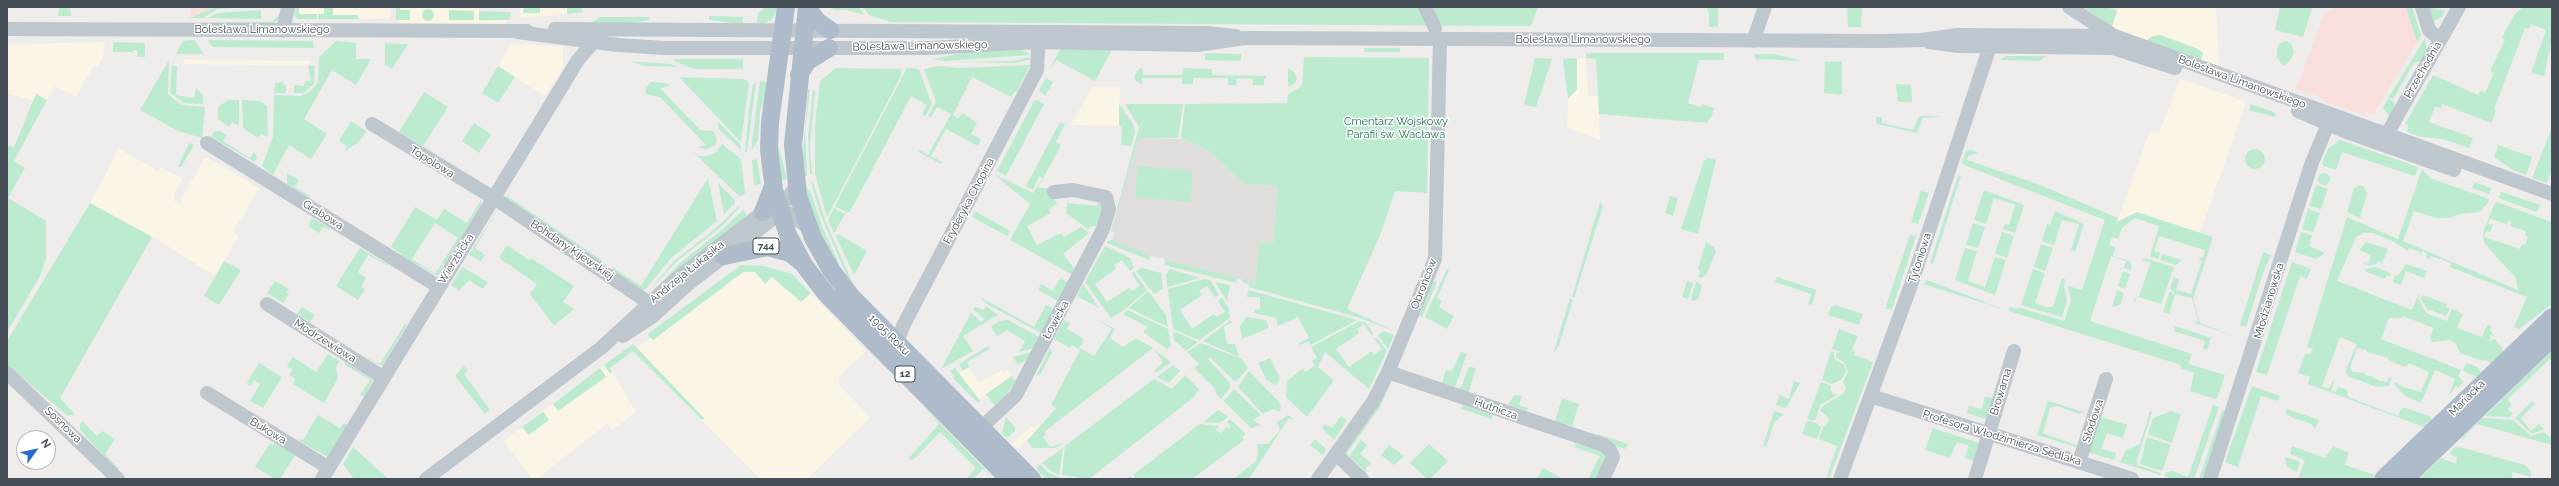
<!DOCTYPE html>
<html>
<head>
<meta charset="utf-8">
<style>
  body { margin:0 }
  #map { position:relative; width:2559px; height:486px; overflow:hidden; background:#efecec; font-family:Raleway,sans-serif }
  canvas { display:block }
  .frame { position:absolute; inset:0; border:8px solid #464f58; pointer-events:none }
  .north { position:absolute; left:16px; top:430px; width:40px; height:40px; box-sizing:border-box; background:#fff; border:1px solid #b5b9bc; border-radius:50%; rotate:57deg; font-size:11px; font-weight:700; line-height:16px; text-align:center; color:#464f58 }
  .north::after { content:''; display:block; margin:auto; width:14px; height:18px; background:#2369d2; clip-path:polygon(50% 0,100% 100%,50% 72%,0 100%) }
</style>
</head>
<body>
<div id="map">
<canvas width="2559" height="486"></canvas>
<div class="frame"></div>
<div class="north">N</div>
</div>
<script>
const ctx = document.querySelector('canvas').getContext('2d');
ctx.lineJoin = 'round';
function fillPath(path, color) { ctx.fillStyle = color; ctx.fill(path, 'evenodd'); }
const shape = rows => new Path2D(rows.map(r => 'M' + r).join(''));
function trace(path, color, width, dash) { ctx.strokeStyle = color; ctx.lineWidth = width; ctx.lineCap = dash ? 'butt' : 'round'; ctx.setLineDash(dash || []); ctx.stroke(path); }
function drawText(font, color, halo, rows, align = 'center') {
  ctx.font = font + ' Raleway,sans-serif'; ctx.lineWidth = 3; ctx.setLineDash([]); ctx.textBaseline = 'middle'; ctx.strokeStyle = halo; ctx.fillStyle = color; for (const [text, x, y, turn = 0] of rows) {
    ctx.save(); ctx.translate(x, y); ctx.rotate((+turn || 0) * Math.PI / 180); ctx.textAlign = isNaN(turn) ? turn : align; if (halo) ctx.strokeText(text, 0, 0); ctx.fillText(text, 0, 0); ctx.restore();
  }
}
fillPath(shape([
  [296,7,391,7,390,19,297,19,294,15],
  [399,7,479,7,479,20,509,20,505,24,399,23],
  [520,7,567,7,567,14,520,18],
  [2118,7,2216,7,2219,66,2201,60,2203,55,2198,49,2173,39,2160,35,2146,41,2117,30,2112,27],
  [105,42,103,57,97,67,94,65,76,97,55,86,47,100,36,94,33,100,7,93,7,44],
  [511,44,563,46,563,68,545,96,498,66],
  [1577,58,1586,58,1588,96,1598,96,1600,140,1567,128,1568,99,1577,89],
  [184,59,279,61,311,61,311,65,298,66,184,64],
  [2180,79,2246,102,2200,233,2137,212,2117,222,2150,131,2159,133],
  [1092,87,1120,87,1119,126,1071,125],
  [119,149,158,171,160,167,183,179,175,192,174,201,182,203,183,196,204,159,208,158,259,188,233,232,239,235,215,276,152,236,90,203],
  [738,271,755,272,772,277,801,302,811,293,866,351,839,377,839,385,869,416,868,420,807,479,760,479,633,351],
  [607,363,636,412,612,430,607,424,536,479,532,479,504,441],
  [969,367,979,383,1002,370,1004,373,1008,370,1012,376,979,399,958,374],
  [1038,423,1041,426,1018,449,1012,444,1031,426,1033,428]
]), '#faf5e5');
fillPath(shape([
  [1139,138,1183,139,1209,151,1244,184,1277,186,1274,243,1260,242,1255,283,1165,260,1164,258,1148,256,1112,240,1115,233,1111,231]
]), '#e0dddd');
fillPath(shape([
  [190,7,220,7,190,17],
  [2339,7,2406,7,2417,42,2373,114,2366,112,2365,115,2322,101,2323,98,2296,89,2325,12]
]), '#f9e0dc');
fillPath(shape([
  [59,7,70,7,71,16,58,16],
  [245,7,217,9,203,18,190,18,213,8],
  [296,7,299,7,299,14,317,14,317,19,297,19,294,15],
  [324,7,333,7,333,15,358,15,359,19,318,19,318,14,324,14],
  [396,7,399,7,400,10,410,10,410,20,396,20],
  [524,7,540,7,540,13,523,13],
  [567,7,581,7,583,12,567,14],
  [766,7,779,7,772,19,764,24,757,24,758,13],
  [830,7,859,7,864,15,847,10,834,10],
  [863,7,1538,7,1531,26,1519,26,891,22,869,15],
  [1706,7,1718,7,1718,27,1709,27,1709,13],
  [1847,7,1862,7,1861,27,1848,27],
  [2084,7,2107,7,2117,11,2112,27],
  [2280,7,2312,8,2303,37,2275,30],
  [2406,7,2412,7,2421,35,2417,42],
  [2427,7,2445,11,2443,16,2433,22],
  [2523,7,2552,7,2552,39,2544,76,2531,73,2546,30,2531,24,2529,29,2525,28,2494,109,2496,110,2492,123,2442,104,2441,108,2435,107,2429,122,2473,138,2469,148,2442,139,2421,137,2407,132,2408,125,2405,124,2433,75,2478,95,2480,91,2485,93,2494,73,2490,71,2505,40,2502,38,2514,15],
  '422 15a6 6 0 1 1 12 0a6 6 0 1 1-12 0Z',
  [261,10,261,19,208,18,218,13],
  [449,10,474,11,474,20,449,20],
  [479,11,509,12,511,12,509,20,479,20],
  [280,14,280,18,273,24,186,22,271,22],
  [709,16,743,17,743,24,709,20],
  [600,17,649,17,649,20,625,24,588,25],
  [2160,35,2198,49,2203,53,2201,60,2146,41,2153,36],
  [2425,38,2427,52,2422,61,2414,63,2393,99,2389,97],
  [194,40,204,54,176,54,183,41],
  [208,40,313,41,314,48,213,47],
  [336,41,356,43,356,59,371,59,356,85,332,70,304,119,327,134,311,159,289,145,273,175,262,166,273,137,274,95,301,96,311,91,318,82,319,57],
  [2286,41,2292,44,2294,53,2289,62,2283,66,2277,57,2277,49,2279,44],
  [113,42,145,43,145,57,137,57,137,50,133,50,133,52,113,52],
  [385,43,408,44,392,69,385,65],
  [1364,48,1400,48,1400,52,1364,52],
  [1022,50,1031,55,944,61,933,59,964,53],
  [1060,50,1061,49,1112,50,1095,81,1056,60,1047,73],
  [1205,53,1241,54,1241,61,1205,60],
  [1586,53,1724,53,1724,60,1699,60,1688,103,1700,107,1702,104,1714,108,1712,115,1707,123,1599,114,1596,59,1586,58],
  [1757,54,1774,54,1802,61,1759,59,1758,62,1754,55],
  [2006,56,2046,56,2040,61,2000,60],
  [1304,57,1429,58,1427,193,1395,191,1381,233,1347,309,1392,330,1357,317,1249,287,1249,284,1243,283,1243,280,1255,283,1260,242,1274,243,1277,186,1244,184,1209,151,1181,138,1185,104,1287,103,1288,94,1302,86],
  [1026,58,1033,59,1014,63,954,62,1013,61],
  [1535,58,1552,59,1536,107,1524,105],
  [1577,58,1577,89,1568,99,1563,59],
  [674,59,743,59,743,69,694,69,674,61],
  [169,60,168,94,181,105,205,107,202,138,178,131,140,110],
  [630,61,670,64,680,67,644,66],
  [1842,61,1842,95,1824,93,1825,62],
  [308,65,315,66,314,84,304,93,294,93,294,85,304,86,305,81,311,81],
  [1030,65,1017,92,1015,91,1011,97,972,77,953,115,958,118,963,113,977,123,971,134,981,139,978,146,946,129,931,156,942,162,941,164,919,152,919,150,928,155,951,114,937,107,931,118,928,116,936,102,924,69,940,66,959,68],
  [172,66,177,66,176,95,194,98,196,88,203,95,203,104,184,103,170,93],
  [498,66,515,77,498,103,482,93],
  [836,68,902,69,900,78,827,217,815,174,815,125,820,81],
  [907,68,919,69,932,105,925,116,922,114,927,105,911,96,850,212,846,212,835,206],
  [1140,68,1142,68,1143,75,1182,75,1183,68,1212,69,1212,75,1266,76,1266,79,1264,79,1264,85,1253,85,1253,79,1237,78,1236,85,1228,85,1228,78,1193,78,1193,84,1182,84,1182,78,1142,78,1142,84,1136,81,1134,76],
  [1288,69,1293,71,1297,78,1295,83,1290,86,1288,86],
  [679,77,744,79,749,83,741,142],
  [1046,78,1053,82,1045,96,1039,90],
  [760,81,769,82,760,112,758,140,751,151],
  [283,82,283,85,286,85,286,93,274,93,275,83],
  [651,82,666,83,670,86,660,88,700,130,713,131,717,139,715,145,706,150,698,147,706,145,660,97,648,95,646,93,645,88],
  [756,83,747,152,745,152,749,110,753,84],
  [1896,84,1911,85,1912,102,1898,102],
  [808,89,810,90,805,132,807,176,801,177],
  [813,90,815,91,810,147,812,174,810,175,808,136],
  [424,92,448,107,423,146,399,132],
  [36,94,47,100,14,161,25,168,8,198,46,221,46,260,39,278,7,332,7,145,14,147,17,140],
  [2388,98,2394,102,2395,108,2390,117,2383,108],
  [228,100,239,100,239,126,232,122,229,127,218,119,218,107],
  [242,100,260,101,267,106,268,137,261,134,258,138,243,128],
  [1037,100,1044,104,1006,176,997,171,1034,101],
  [1119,104,1133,124,1135,133,1131,146,1121,145,1122,126,1119,126],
  [1125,104,1183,104,1178,138,1139,138,1111,231,1139,127],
  [2251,104,2276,113,2274,117,2249,110],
  [1919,116,1943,116,1923,118,1917,133,1877,124,1876,117,1882,117,1882,123,1913,130],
  [351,121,366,131,360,141,344,152,347,146,339,141],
  [718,122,741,145,741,150,718,128],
  [1060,122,1065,124,1056,142,1061,145,1038,188,1049,188,1057,204,1049,209,1051,213,1027,226,1037,245,1061,233,1064,237,1081,227,1089,233,1063,254,1076,271,1073,275,1010,240,1030,204,995,175,1033,193,1043,178,1039,176,1033,190,1026,186],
  [474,123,491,134,479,153,462,141],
  [2552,130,2552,169,2547,183,2532,178,2550,132],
  [220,131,227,135,223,141,250,158,254,152,257,157,255,162,211,137,214,132],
  [2340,140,2418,167,2415,176,2342,152,2336,170,2324,166,2322,163,2328,149],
  [189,143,194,145,181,167,178,167],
  [722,144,741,159,745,193,742,196,739,196,692,151,699,156,708,156,717,152],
  [778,144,787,179,778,181],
  [2498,145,2532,157,2526,175,2513,170,2494,157],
  '2245 159a10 10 0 1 1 20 0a10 10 0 1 1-20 0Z',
  [1973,150,1978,153,1968,156,1967,160,2035,183,2118,218,2117,222,2137,212,2213,237,2193,299,2200,323,2236,337,2193,322,2198,321,2192,298,2175,294,2170,288,2174,277,2179,279,2176,290,2191,294,2202,261,2199,260,2200,258,2203,258,2205,250,2159,236,2154,251,2160,253,2158,259,2150,256,2159,226,2135,218,2122,228,2118,239,2112,237,2109,245,2115,247,2113,256,2130,261,2132,270,2124,268,2126,261,2111,256,2090,321,2192,354,2188,364,2225,375,2217,398,2215,399,2190,391,2194,373,2181,368,2181,365,1977,301,1923,284,1927,280,2008,311,2010,307,2017,309,2017,307,2064,321,2071,301,2068,286,2082,290,2105,220,1964,165,1962,163,1966,151],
  [1708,158,1716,160,1698,234,1681,229,1704,161],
  [757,159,761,184,754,185,752,160],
  [1138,166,1193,171,1190,202,1135,197],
  [2422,169,2430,178,2489,199,2488,203,2480,212,2459,214,2450,218,2436,218,2414,211,2403,241,2518,290,2516,278,2484,243,2483,233,2494,205,2496,202,2552,222,2552,304,2519,329,2514,327,2527,297,2450,267,2451,263,2431,256,2429,259,2426,258,2427,253,2422,251,2420,256,2420,252,2409,248,2408,251,2392,241,2373,233,2363,233,2356,237,2337,281,2412,310,2419,293,2418,298,2426,313,2447,321,2452,309,2463,314,2457,328,2482,337,2487,325,2492,326,2490,330,2495,337,2491,335,2489,341,2495,339,2502,348,2503,352,2491,363,2485,360,2483,361,2460,353,2456,344,2450,340,2432,342,2430,338,2434,328,2403,316,2402,318,2389,318,2381,339,2461,370,2458,376,2464,382,2458,388,2456,386,2448,397,2455,379,2435,370,2421,403,2405,396,2394,384,2395,382,2403,387,2421,392,2429,372,2409,363,2405,367,2388,360,2388,358,2367,352,2367,350,2357,348,2350,368,2353,372,2365,373,2364,375,2371,376,2380,381,2387,382,2389,377,2392,378,2389,386,2376,387,2348,376,2345,372,2357,344,2340,337,2322,386,2329,389,2332,381,2334,381,2331,391,2336,392,2338,387,2347,390,2348,397,2398,416,2401,409,2405,408,2430,416,2432,420,2424,427,2308,384,2310,377,2298,373,2305,354,2311,353,2313,349,2307,347,2347,217,2398,239],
  [2490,219,2507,224,2508,221,2511,222,2510,226,2526,231,2525,236,2528,237,2525,245,2522,244,2520,249,2484,237,2486,231,2490,232,2493,225,2488,224],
  '2318 179a6 6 0 1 1 12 0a6 6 0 1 1-12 0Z',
  [287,173,299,180,295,187,310,196,309,198,287,184],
  [1960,175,1961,176,1933,264,1930,263,1958,176],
  [708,178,717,221,671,258,643,292,612,270,612,267,641,286],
  [811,182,813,182,825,220,856,291,854,292,821,216],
  [2474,182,2491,188,2489,194,2472,188],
  [718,183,735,200,735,203,724,214],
  [2316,185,2328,189,2321,209,2309,206],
  [2360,185,2364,187,2367,194,2360,217,2364,220,2347,212,2354,188],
  [805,187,810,191,822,226,846,280,810,213],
  [1921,190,1929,193,1918,224,1911,222],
  [1984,190,2024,205,2015,233,2003,229,2005,224,2009,225,2015,205,1994,198,1986,224,1974,220],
  [2501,192,2540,205,2537,212,2499,198],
  [507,196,603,261,601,263,504,200],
  [1670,196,1678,198,1673,216,1665,213],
  [1098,198,1103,200,1100,226,1091,226,1088,229,1066,213,1067,203,1097,206],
  [481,200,481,205,445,264,442,263,458,238,435,223,412,259,435,274,441,265,444,266,437,276,402,256,402,254,391,247,415,207,437,220,444,209,467,223],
  [1600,202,1603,206,1574,298,1572,297],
  [90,203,152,237,60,398,75,414,68,416,7,365,7,341],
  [738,207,740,207,720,228,677,261,649,291,674,261,716,228],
  [498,208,475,248,485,255,481,261,469,255],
  [834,208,845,214,834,233,828,220],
  [2308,209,2320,213,2313,232,2302,229],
  [743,210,748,217,657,287,680,263,722,230],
  [975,211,1010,231,1007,236,972,217],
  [2055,211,2084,224,2075,252,2071,250,2079,224,2062,220,2054,245,2042,241,2047,224,2050,225],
  [312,218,333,230,323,227,319,233,308,226],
  [1973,223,1985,227,1978,248,1966,245],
  [2002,232,2014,236,2007,258,1995,253],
  [2301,232,2312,235,2309,246,2325,253,2316,259,2295,252],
  [838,234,867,251,854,275,836,236],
  [1910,235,1916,236,1892,309,1885,309],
  [1112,240,1150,256,1149,260,1107,243,1107,241],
  [1706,242,1714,247,1716,252,1706,275,1701,278,1698,277,1700,271,1698,268],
  [2366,242,2388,249,2381,266,2381,262,2378,261,2376,264,2369,266,2363,264,2363,262,2368,264,2371,255,2359,250],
  [2041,244,2053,248,2045,271,2034,267],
  [507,245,529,260,531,258,574,286,563,302,574,309,554,326,530,294,537,284,499,258],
  [1105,246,1130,258,1134,268,1130,271,1122,260,1114,265,1116,269,1095,284,1107,302,1129,288,1132,291,1140,286,1132,274,1134,272,1147,290,1124,310,1111,318,1085,282],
  [360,248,399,271,368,255,358,272,366,278,361,287,365,289,358,300,336,286],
  [1965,248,1977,251,1968,281,1985,287,1995,257,2006,260,1995,295,1955,280],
  [2263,252,2271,255,2264,270,2246,327,2240,325],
  [2162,254,2182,260,2176,265,2160,260],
  [2144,258,2174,267,2161,304,2139,297,2135,299,2136,303,2133,300,2135,298,2139,296,2151,262,2143,261],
  [1165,260,1237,278,1237,283,1164,265],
  [224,261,241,270,219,305,204,296],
  [2292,262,2311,269,2307,279,2300,276,2267,375,2256,372],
  [2406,264,2427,271,2424,278,2406,271,2401,285,2393,282,2395,275,2398,276],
  [741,265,764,266,792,274,811,293,801,302,772,277,765,284,755,272,743,272,653,340,649,336,648,334],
  [462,267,488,282,483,289,469,280,459,291,451,285],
  [2376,267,2391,273,2390,277,2387,275,2385,279,2365,271,2366,269],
  [1142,268,1161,273,1163,289,1154,294,1136,271],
  [1170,269,1200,278,1167,287,1166,275],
  [1447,269,1449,270,1437,298,1442,301,1439,307,1454,316,1447,329,1425,317],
  [2033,269,2045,273,2035,303,2046,307,2053,307,2062,278,2066,280,2064,286,2067,301,2062,317,2021,305],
  [2123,271,2130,274,2125,289,2118,286],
  [1777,277,1816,290,1812,305,1808,304,1811,294,1775,282],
  [1060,278,1069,283,1058,301,1038,290,1041,284,1053,291],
  [1205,279,1210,280,1219,295,1215,297,1207,286,1199,291,1202,295,1180,310,1192,329,1214,314,1217,317,1225,312,1218,301,1222,298,1229,309,1230,318,1199,340,1173,329,1168,289],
  [275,281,289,289,286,292,289,294,283,303,267,293],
  [1433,281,1437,282,1422,317,1419,316],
  [1687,281,1693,283,1688,299,1682,297],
  [1696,281,1702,286,1698,299,1695,301,1691,300],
  [1215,282,1230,285,1227,301],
  [1083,284,1099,308,1077,296],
  [1248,290,1357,320,1310,345,1309,341,1300,345,1299,343,1309,338,1298,317,1278,326,1276,318,1254,313,1254,309,1260,310,1260,297,1247,297],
  [2117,290,2124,293,2120,305,2112,307],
  [1148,291,1166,315,1168,327,1129,308],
  [2170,291,2175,295,2169,314,2163,312],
  [2423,295,2447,304,2446,307,2450,309,2446,316,2427,309,2421,299],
  [980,297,1034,327,1046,305,1054,309,1041,333,987,304],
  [1570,298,1573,300,1559,345,1553,354],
  [1835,305,1863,314,1859,325,1828,315,1831,307],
  [975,306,983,310,986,306,998,315,963,336,973,351,941,369,971,313,981,322,984,319,973,309],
  [302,307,315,315,310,322,297,314],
  [1127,310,1168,329,1171,346,1167,349,1143,332,1148,327,1123,314],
  [1246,317,1266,320,1269,328,1242,339,1240,326],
  [1097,319,1115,329,1110,338,1123,347,1136,338,1153,348,1044,432,1046,434,1043,437,1050,447,1063,443,1056,448,1033,448,1027,441,1056,408,1051,405,1080,350,1072,345,1070,348,1054,339,1064,320,1070,323,1067,329,1084,339,1079,348,1094,356,1112,329],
  [1008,320,1039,337,1034,348,1019,352,1025,341,1007,330,997,336,991,326,1000,321],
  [1231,320,1232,322,1224,327,1227,344,1235,344,1239,357,1203,341],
  [1360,321,1366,323,1373,333,1372,336,1364,324,1357,329,1359,333,1336,349,1349,367,1372,351,1374,355,1382,349,1374,338,1378,339,1387,351,1369,389,1325,352,1318,367,1334,380,1307,417,1286,397,1287,381,1303,368,1305,372,1315,366,1312,361,1317,358,1311,347],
  [405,324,407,325,383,365,379,365,366,357,380,364],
  [2175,326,2211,338,2207,350,2203,348,2205,341,2174,331],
  [1839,329,1858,336,1852,350,1855,351,1854,355,1873,362,1829,479,1826,479,1837,446,1819,439,1823,427,1829,421,1828,417,1820,411,1823,406,1844,393,1846,388,1843,382,1848,372,1845,363,1836,357,1837,353,1841,352,1832,349],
  [1173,331,1196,341,1197,343,1186,351,1174,340],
  [1384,331,1394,335,1388,349,1378,335],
  [1201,343,1242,359,1248,368,1237,381,1233,380,1210,357,1208,359,1230,383,1230,388,1221,399,1216,394,1215,389,1194,368,1199,364,1187,352],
  [633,344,704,418,702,420,633,351,610,368,612,372,610,374,604,365],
  [988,346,990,349,967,362,969,367,963,371,959,364],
  [1050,348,1052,352,1040,375,1036,376],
  [1155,350,1171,362,1156,373,1154,371,1163,362],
  [1831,351,1834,352,1834,359,1844,365,1846,371,1841,380,1832,384,1822,380],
  [2552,351,2552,357,2508,399,2511,405,2508,409,2513,414,2510,417,2485,416],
  [1032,352,1028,359,1018,365,1013,357],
  [1461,352,1467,354,1455,387,1442,383,1446,370,1452,371],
  [328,354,339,361,336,367,338,378,324,403,293,384,296,379,289,375,292,370,287,366,293,357,316,372],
  [1270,358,1280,378,1276,386,1266,379,1258,363],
  [345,362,373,380,364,397,360,395,370,380,344,364],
  [259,363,282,377,263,408,250,401,260,384,254,380,250,386,247,383],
  [2466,363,2478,367,2481,373,2477,377,2463,371],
  [1173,365,1180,371,1169,383,1157,377],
  [464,366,468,371,464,374,490,410,485,414,455,376],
  [1469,367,1476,368,1469,392,1460,389],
  [600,368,606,377,558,411,553,404],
  [955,368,980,401,978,403,953,378,955,376,950,371],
  [1249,371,1279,402,1281,407,1279,412,1273,409,1263,414,1238,387],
  [1185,375,1199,389,1194,397,1089,479,1062,475,1065,446,1154,379,1172,389],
  [1012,376,1016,381,1012,387,996,407,986,394],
  [1392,380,1380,407,1345,456,1345,452],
  [1794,381,1800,383,1786,408,1776,405,1779,395,1789,399],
  [1821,382,1831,386,1831,391,1836,396,1821,404,1815,420,1810,420,1807,419],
  [2252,386,2280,396,2278,401,2261,396,2238,467,2225,462],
  [1234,389,1261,415,1253,420,1261,425,1251,428,1224,401],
  [1514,395,1522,396,1519,405,1528,408,1527,411,1508,405],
  [1985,396,1994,399,1988,420,1967,413,1969,406,1982,409],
  [1562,398,1579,404,1572,426,1555,421],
  [2048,401,2084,412,2079,414,2058,406,2050,408,2043,433,2078,446,2079,448,2037,435],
  [2532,401,2535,404,2521,418,2531,431,2539,424,2544,429,2532,434,2515,418],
  [919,402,995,479,983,469,974,479,966,479,976,468,940,432,913,460,908,459,939,424],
  [1463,405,1492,415,1492,419,1461,409],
  [2213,405,2219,407,2194,479,2172,479,2164,476,2166,472,2173,471,2188,477],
  [2223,409,2225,418,2203,479,2199,479],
  [2287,409,2319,420,2315,429,2311,424,2291,417,2285,413],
  [1218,410,1228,417,1223,421,1218,423,1203,422],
  [1774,411,1784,414,1774,423,1766,447,1763,446],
  [2150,411,2152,412,2137,460,2137,465,2161,473,2160,475,2120,462,2126,450,2140,444],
  [2171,411,2181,414,2172,443,2148,434,2153,418],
  [543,412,549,420,529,435,522,427],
  [318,415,340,428,344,423,347,425,328,457,299,441,300,439,303,440],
  [1288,415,1294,420,1289,418,1249,479,1233,479,1255,462,1258,455,1257,444,1268,444,1280,430,1277,422],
  [1341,416,1347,420,1334,440,1322,428,1324,424,1332,428],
  [2098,416,2127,425,2123,438,2107,433,2101,449,2116,453,2114,460,2087,452],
  [1006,417,1015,427,1015,431,1007,438,1002,434],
  [2482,418,2513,420,2531,436,2544,432,2552,439,2552,445,2477,424,2462,440,2461,439],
  [1230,419,1246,434,1242,437,1244,440,1192,479,1127,479,1130,476,1133,479,1135,477,1133,475,1200,424,1219,426,1216,430,1221,434,1226,427,1229,429,1231,426,1227,422],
  [82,421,97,436,102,431,115,439,105,454,119,469,116,469,80,430,80,424],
  [1807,421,1815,422,1821,427,1817,439,1802,434],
  [1933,428,1979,443,1974,461,1965,458,1969,446,1957,442,1950,458,1925,450],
  [1597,434,1628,444,1625,449,1596,439],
  [2147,437,2171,445,2162,471,2140,464],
  [1315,439,1326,449,1323,455,1310,445],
  [1361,440,1367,445,1360,454,1371,463,1365,469,1367,473,1349,456],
  [270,443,274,445,275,443,295,455,280,479,275,479,255,467],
  [1429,444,1448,461,1430,479,1427,479,1410,463],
  [1576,444,1597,450,1600,448,1607,452,1598,479,1588,479,1600,456,1574,447],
  [1389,445,1404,456,1394,465,1381,455],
  [2292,446,2325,458,2333,446,2349,453,2345,465,2375,475,2371,479,2298,479,2305,460,2290,454],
  [2456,446,2525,465,2530,470,2531,477,2513,472,2511,479,2419,479,2441,458,2456,464,2457,457,2449,454],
  [353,447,374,466,388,479,354,479,343,464],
  [1063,448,1059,475,1051,471,1042,463],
  [2285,457,2300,462,2297,472,2287,467],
  [1040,464,1049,473,1059,477,1059,479,1046,479,1036,469],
  [1543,468,1563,479,1537,479]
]), '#bcebd0');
trace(shape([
  [1425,7,1435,28],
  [2069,7,2111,34],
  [2422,7,2429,30,2440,40],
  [7,29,527,31],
  [555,29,1207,33,1236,36],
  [283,31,288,7],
  [517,32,618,45,664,48,930,48,1037,42,1197,45,1245,38,1883,41,1921,40,1958,35,2115,36,2552,194],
  [1753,41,1765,7],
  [1929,42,1958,46,2113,48,2175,68],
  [2298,111,2349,133,2454,170],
  [372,124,497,200,649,303],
  [2387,134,2459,7],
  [207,143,439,287],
  [267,304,384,378],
  [623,336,652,317,687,285,775,217,796,186],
  [900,346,899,338,903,326,1037,70,1039,34],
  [1388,372,1604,445,1610,450,1613,457,1603,479],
  [7,373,118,479],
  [207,393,329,468],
  [1871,396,2132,479],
  [981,428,1016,395,1103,229,1109,209,1106,197,1073,190,1054,192],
  [1336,454,1362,479],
  [2079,462,2106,379],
  [322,479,578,60,598,37],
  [426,479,601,348,676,279,763,212,774,210,790,214,809,228],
  [1318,479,1374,400,1388,372,1435,259,1440,39],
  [1840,479,1911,285,1990,46,1990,37],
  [1975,479,2014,351],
  [2210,479,2311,165,2328,124]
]), '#bec6ce', 14);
trace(shape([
  [786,7,770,122,769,150,774,190,788,235,804,265,827,295,1009,479],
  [807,7,793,145,798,196,813,238,831,270,851,296,1032,479],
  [808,7,816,20,830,30],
  [799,75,808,61,829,48],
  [763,212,773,186],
  [724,256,768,247,790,253,801,262],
  [2383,479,2552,317],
  [2405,479,2552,338]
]), '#adbbca', 18);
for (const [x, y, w] of [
  [766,246,26],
  [905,374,20]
]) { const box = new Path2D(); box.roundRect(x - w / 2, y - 8, w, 16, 3); ctx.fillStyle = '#fff'; ctx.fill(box); trace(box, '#464f58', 1); }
drawText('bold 10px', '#464f58', null, [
  ["744",766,246],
  ["12",905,374]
]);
drawText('11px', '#464f58', '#fff', [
  ["Bolesława Limanowskiego",262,30],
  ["Bolesława Limanowskiego",1583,40],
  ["Bolesława Limanowskiego",920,46,-1],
  ["Przechodnia",2423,70,-60],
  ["Bolesława Limanowskiego",2242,82,20],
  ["Topolowa",432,162,32],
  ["Fryderyka Chopina",969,201,-62],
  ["Grabowa",323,215,32],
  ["Bohdany Kijewskiej",572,250,34],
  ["Tytoniowa",1920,258,-72],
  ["Wierzbicka",456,259,-58],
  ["Andrzeja Łukasika",687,272,-39],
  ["Obrońców",1424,284,-69],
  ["Młodzianowska",2269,301,-73],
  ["Łowicka",1056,320,-61],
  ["1905 Roku",889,335,45],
  ["Modrzewiowa",325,341,32],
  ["Browarna",2001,392,-73],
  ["Mariacka",2467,398,-45],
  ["Hutnicza",1496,409,19],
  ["Słodowa",2093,421,-72],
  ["Sosnowa",63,425,44],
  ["Bukowa",268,431,31],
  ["Profesora Włodzimierza Sedlaka",2002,438,17]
]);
drawText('11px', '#1b754b', '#fff', [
  ["Cmentarz Wojskowy",1396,122],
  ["Parafii św. Wacława",1396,135]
]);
</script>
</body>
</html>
